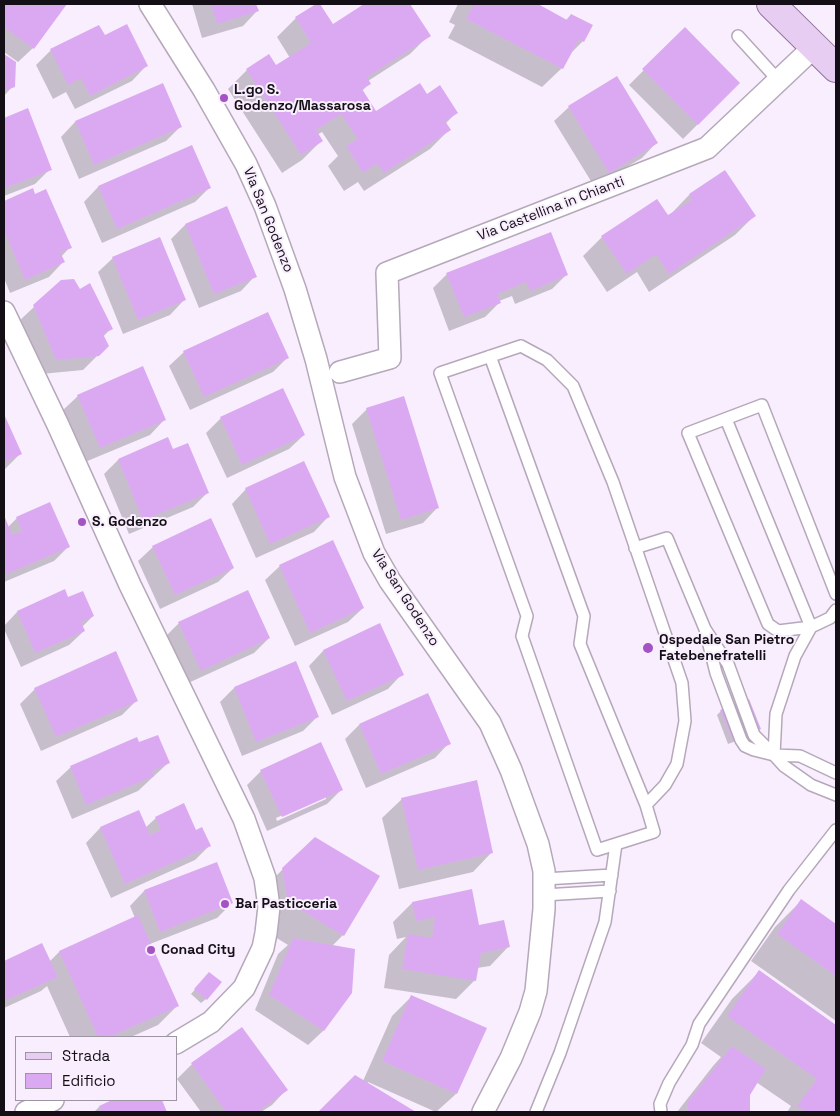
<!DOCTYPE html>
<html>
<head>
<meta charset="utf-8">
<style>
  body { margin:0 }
  #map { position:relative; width:840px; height:1116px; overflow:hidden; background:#f9eefe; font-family:"Space Grotesk",sans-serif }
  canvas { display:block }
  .frame { position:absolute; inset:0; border:5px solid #140f16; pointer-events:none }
  .legend { position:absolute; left:15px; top:1036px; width:162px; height:65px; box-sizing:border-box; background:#f9eefe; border:1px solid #9d95a1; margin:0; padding:6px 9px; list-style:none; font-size:15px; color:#140f16 }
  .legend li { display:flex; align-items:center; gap:10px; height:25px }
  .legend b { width:25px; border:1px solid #9d95a1 }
</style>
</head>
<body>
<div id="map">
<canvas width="840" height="1116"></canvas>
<div class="frame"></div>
<ul class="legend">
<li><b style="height:6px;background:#e6cdf1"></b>Strada</li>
<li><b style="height:14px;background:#dba9f1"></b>Edificio</li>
</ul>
</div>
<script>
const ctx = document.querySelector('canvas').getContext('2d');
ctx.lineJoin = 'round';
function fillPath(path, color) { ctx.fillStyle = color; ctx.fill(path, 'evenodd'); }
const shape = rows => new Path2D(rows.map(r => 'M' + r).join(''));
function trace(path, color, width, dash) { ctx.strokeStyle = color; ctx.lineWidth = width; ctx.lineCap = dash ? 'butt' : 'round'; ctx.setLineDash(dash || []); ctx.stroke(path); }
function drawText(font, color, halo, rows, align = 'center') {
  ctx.font = font + ' "Space Grotesk",sans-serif'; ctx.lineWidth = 4; ctx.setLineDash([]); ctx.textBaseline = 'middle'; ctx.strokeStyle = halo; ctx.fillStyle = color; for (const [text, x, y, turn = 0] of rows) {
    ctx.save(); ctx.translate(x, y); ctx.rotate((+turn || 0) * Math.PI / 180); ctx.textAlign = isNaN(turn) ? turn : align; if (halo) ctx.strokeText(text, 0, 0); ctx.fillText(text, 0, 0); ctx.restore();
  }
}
fillPath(shape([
  [4,4,66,4,33,48,18,62,4,52],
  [192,4,255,4,257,11,243,26,202,38],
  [318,4,333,26,367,4,409,4,429,35,410,54,368,81,370,83,362,91,376,113,426,96,456,113,445,124,449,130,430,149,364,191,358,182,344,191,328,166,338,156,322,132,317,135,321,141,302,160,282,173,228,89,247,70,269,56,276,67,290,58,277,37,296,18],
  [458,4,537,4,536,5,565,21,571,15,583,41,568,56,562,68,542,87,448,38,455,25,449,22],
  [685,29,739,83,683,139,629,85],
  [104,36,146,66,132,81,75,109,66,92,53,99,36,65,51,50],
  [4,55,15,62,13,86,4,96],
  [162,85,180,127,166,141,79,179,61,137,75,122],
  [569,107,656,143,642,158,594,186,554,121],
  [27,110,50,169,35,184,4,196,4,119],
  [191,147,209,188,195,202,102,243,84,202,98,187],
  [32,190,35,196,70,247,61,257,63,262,49,277,10,293,4,278,4,202],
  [689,195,754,216,735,235,649,292,637,272,607,292,583,256,602,237,668,217],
  [227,207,255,276,241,291,199,308,171,239,185,225],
  [113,258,184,300,170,315,123,334,98,272],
  [447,274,566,275,552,289,515,304,512,296,499,301,499,303,485,317,449,331,433,288],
  [62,281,79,290,111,328,103,337,107,346,83,370,41,374,19,321],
  [184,352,287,358,273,372,190,410,169,366],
  [282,390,304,435,289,449,227,478,206,433,221,418],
  [78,396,164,420,150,435,85,462,63,410],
  [367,409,437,508,423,523,386,534,352,424],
  [4,418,20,454,4,470],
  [168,439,173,451,207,493,193,507,129,534,104,474,118,460],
  [246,489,328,517,314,532,256,558,232,504],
  [4,518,8,527,17,518,68,547,54,561,4,582],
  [153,547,233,568,218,582,160,609,138,561],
  [280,566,363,608,348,622,295,646,265,580],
  [64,591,68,599,93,616,82,627,84,631,69,645,21,667,4,629,4,626,17,612],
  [179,623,269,638,254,653,186,684,164,638],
  [379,625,402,674,388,689,332,715,309,666,323,651],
  [296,662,318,716,303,731,242,756,220,702,234,688],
  [35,689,137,700,122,715,41,751,20,704],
  [721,711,759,729,755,734,728,744,717,715],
  [359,725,449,743,435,758,366,788,345,739],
  [138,744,168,763,138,791,72,819,56,781,71,767],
  [261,771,341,790,327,804,267,831,247,785],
  [326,796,326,799,277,821,276,818],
  [402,799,492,852,473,872,399,889,382,818],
  [138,812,145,828,156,818,195,831,209,846,195,860,111,898,86,843,100,828],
  [283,869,343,935,332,946,351,992,323,1031,308,1045,255,1010,278,954,288,945,262,929,256,896],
  [144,891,232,903,217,918,150,944,177,1006,158,1025,131,1037,70,1037,47,986,41,991,4,1008,4,962,41,945,49,962,59,952,135,918,130,906],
  [801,901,836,925,836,1021,751,961,775,927],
  [412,903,478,926,509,946,490,966,477,968,475,980,456,999,384,988,389,955,406,937,397,939,393,922],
  [759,972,836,1026,836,1112,787,1112,791,1106,756,1082,749,1094,748,1112,677,1112,713,1066,721,1057,701,1043,732,999],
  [205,978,206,999,201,1003,191,994],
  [411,997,456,1094,436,1112,368,1082,367,1084,413,1112,319,1112,355,1076,363,1081,392,1016],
  [242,1028,286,1090,272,1105,261,1112,201,1112,177,1079,192,1064],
  [116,1100,160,1100,166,1112,94,1112,99,1107]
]), '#0003');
fillPath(shape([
  [4,4,67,4,34,49,4,27],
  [211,4,256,4,259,11,217,24],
  [316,4,320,4,333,24,364,4,410,4,431,36,367,77,371,84,362,89,376,111,420,83,427,94,440,85,458,113,445,121,451,130,384,173,377,163,363,173,346,146,358,139,341,114,316,130,323,141,301,155,246,69,269,54,276,65,311,43,295,17],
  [469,4,538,4,567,20,571,14,593,25,584,42,579,39,563,69,466,19,473,6],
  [127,24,148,66,90,96,81,78,68,85,50,49,99,25,105,35],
  [685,27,740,83,698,125,642,69],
  [4,54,16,62,15,87,4,91],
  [617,76,658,143,609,173,568,106],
  [163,83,182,127,94,165,75,121],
  [28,108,52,170,4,188,4,118],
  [192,145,211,188,117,229,98,186],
  [725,170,756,216,669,274,656,254,627,274,601,236,657,199,668,215,692,200,689,194],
  [33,188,35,194,46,189,72,248,60,252,65,262,25,280,4,230,4,201],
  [227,206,257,277,214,294,185,224],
  [551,232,568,275,530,291,526,282,497,294,501,303,464,317,446,273],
  [160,237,186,300,138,320,112,257],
  [74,279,80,289,90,283,113,329,103,334,109,346,99,356,56,360,33,305,61,280],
  [268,312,289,358,204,397,183,351],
  [143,366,166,420,100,448,77,395],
  [283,388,305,435,242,465,220,417],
  [404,396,439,508,401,520,366,408],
  [4,414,22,454,4,462],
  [168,437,173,449,188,443,209,493,143,520,118,459],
  [304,461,330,517,270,544,245,488],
  [50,502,70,547,4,575,4,515,12,535,22,531,16,517],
  [211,518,234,568,175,595,152,546],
  [333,540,364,608,310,633,279,565],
  [65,589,68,597,83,591,94,616,81,622,85,631,35,653,17,611],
  [248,590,270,638,201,671,178,622],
  [380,623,404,675,347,701,323,650],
  [116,651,138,701,56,737,34,688],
  [296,661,319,717,256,742,234,687],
  [428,693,451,744,381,774,359,724],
  [749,699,761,729,733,741,720,710],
  [158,735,170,763,152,771,154,776,86,805,70,766,137,737,139,742],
  [321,742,343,790,282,817,260,770],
  [477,780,493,853,418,870,401,798],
  [184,803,196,830,202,827,211,846,125,884,100,827,139,810,150,835,161,830,155,817],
  [315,837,380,876,344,936,288,902,282,868],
  [217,862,233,903,160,932,144,890],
  [472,889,479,925,504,920,510,947,481,953,476,981,402,969,408,934,432,938,435,917,416,921,412,902],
  [801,899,836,924,836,976,777,934],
  [138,915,179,1006,109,1037,98,1037,59,951],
  [293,938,355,949,352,993,324,1031,269,995],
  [42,943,58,977,4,1001,4,961],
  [759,970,836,1025,836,1112,806,1112,797,1106,817,1079,727,1016],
  [209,972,222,982,207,1000,194,989],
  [411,995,487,1028,457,1094,382,1061],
  [242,1027,288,1090,257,1112,226,1112,191,1063],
  [732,1046,766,1069,750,1095,750,1112,688,1112,687,1103],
  [355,1075,416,1112,321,1112,319,1111],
  [112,1100,162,1100,167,1112,102,1112,99,1106]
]), '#dba9f1');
const service = shape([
  [738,36,778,80],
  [521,346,547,360,573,386,613,482,682,683,685,721,677,764,665,785,646,805,654,832,597,850,522,636,527,616,440,373,521,346],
  [490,356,584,616,580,644,646,805],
  [726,419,811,627],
  [635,548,667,538,705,629,728,664,754,735,774,755,754,750,745,746,741,740,716,673,705,629],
  [836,594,762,405,688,433,768,624,778,631,811,627,830,618,836,610],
  [774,755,776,714,795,656,811,627],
  [836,773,800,756,774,755,784,766,811,785,836,795],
  [544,879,612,875],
  [544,895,610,891],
  [536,1112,560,1053,605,922,616,844],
  [661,1112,660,1104,669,1083,692,1045,699,1024,789,890,836,830]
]);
const minor = shape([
  [150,4,204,90,246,164,265,206,295,289,316,359,345,477,374,553,390,581,490,723,511,770,538,844,544,871,544,909,536,991,530,1012,511,1058,483,1112],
  [4,312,58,425,130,585,244,819,265,878,269,907,266,933,263,948,244,988,211,1022,176,1043],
  [340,372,390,358,387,273,707,148,814,47],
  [26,1112,53,1100]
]);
const primary = shape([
  [771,4,836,68]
]);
trace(service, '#b5a8ba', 14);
trace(minor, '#b5a8ba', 24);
trace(primary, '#91759e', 30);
trace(service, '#fff', 11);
trace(minor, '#fff', 21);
trace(primary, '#e6cdf1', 28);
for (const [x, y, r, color] of [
  [224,98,5,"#a353c3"],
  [82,522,5,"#a353c3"],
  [648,648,6,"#a353c3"],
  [225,904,5,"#a353c3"],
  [151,950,5,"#a353c3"]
]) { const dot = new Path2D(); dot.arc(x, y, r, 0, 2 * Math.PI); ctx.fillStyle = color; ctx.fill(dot); trace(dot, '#f9eefe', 2); }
drawText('bold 14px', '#140f16', '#f9eefe', [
  ["L.go S.",234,90],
  ["Godenzo/Massarosa",234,106],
  ["S. Godenzo",92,522],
  ["Ospedale San Pietro",659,640],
  ["Fatebenefratelli",659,656],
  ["Bar Pasticceria",235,904],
  ["Conad City",161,950]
], 'left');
drawText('14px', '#140f16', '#f9eefe', [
  ["Via Castellina in Chianti",551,209,-21],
  ["Via San Godenzo",268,220,68],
  ["Via San Godenzo",405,598,57]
]);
</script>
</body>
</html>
